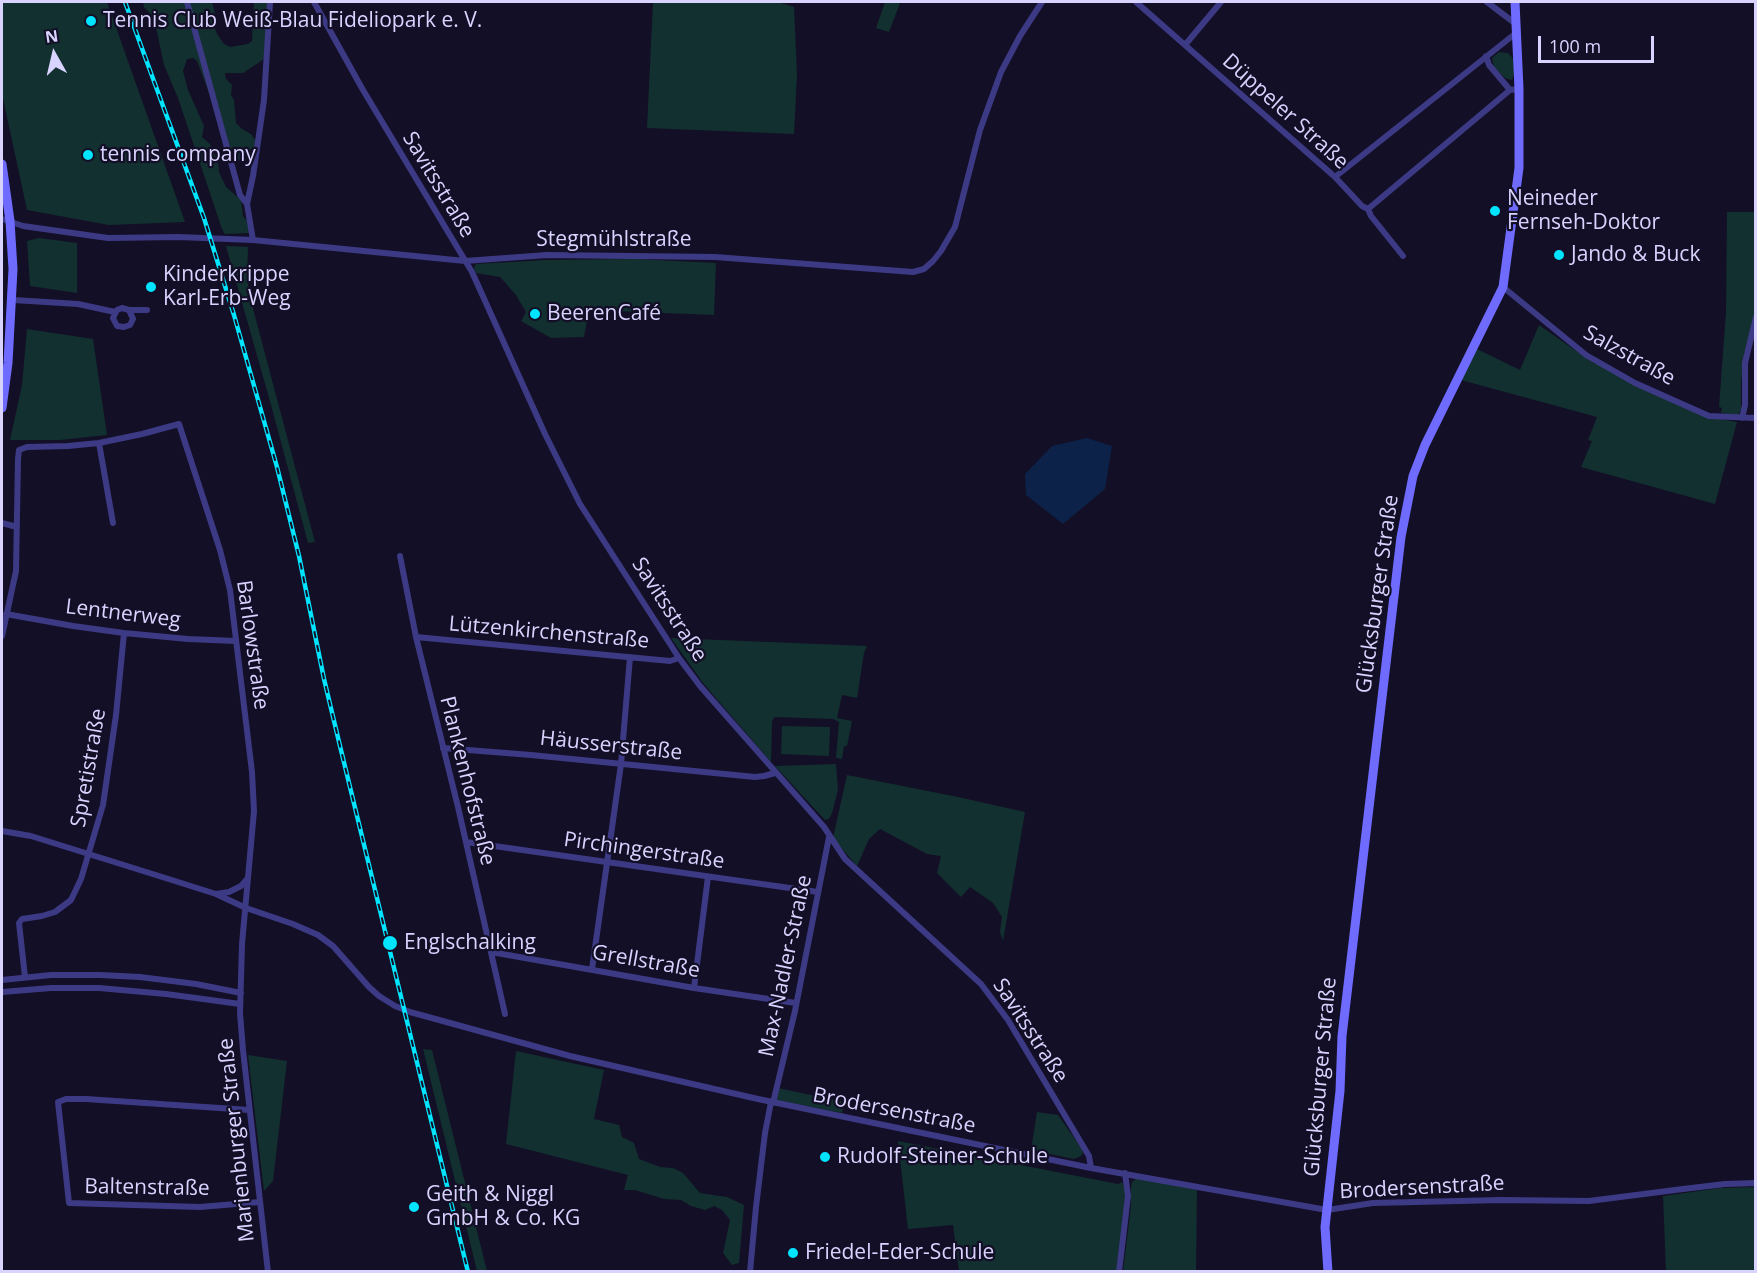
<!DOCTYPE html>
<html>
<head>
<meta charset="utf-8">
<style>
  body { margin:0 }
  #map { position:relative; width:1757px; height:1273px; overflow:hidden; background:#130f26; font-family:"Open Sans",sans-serif }
  canvas { display:block }
  .frame { position:absolute; inset:0; border:3px solid #d9d4ff; pointer-events:none }
  .north { position:absolute; left:24px; top:24px; width:60px; height:60px; -webkit-text-stroke:4px #130f26; paint-order:stroke; rotate:352deg; font-size:16px; font-weight:700; line-height:24px; text-align:center; color:#d9d4ff }
  .north::after { content:''; display:block; margin:auto; width:21px; height:27px; background:#d9d4ff; clip-path:polygon(50% 0,100% 100%,50% 72%,0 100%) }
  .scale { position:absolute; left:1538px; top:36px; width:116px; height:27px; box-sizing:border-box; border:3px solid #d9d4ff; border-top:0; padding-left:8px; font-size:18px; line-height:21px; white-space:nowrap; color:#d9d4ff; -webkit-text-stroke:4px #130f26; paint-order:stroke }
</style>
</head>
<body>
<div id="map">
<canvas width="1757" height="1273"></canvas>
<div class="frame"></div>
<div class="north">N</div>
<div class="scale">100 m</div>
</div>
<script>
const ctx = document.querySelector('canvas').getContext('2d');
ctx.lineJoin = 'round';
function fillPath(path, color) { ctx.fillStyle = color; ctx.fill(path, 'evenodd'); }
const shape = rows => new Path2D(rows.map(r => 'M' + r).join(''));
function trace(path, color, width, dash) { ctx.strokeStyle = color; ctx.lineWidth = width; ctx.lineCap = dash ? 'butt' : 'round'; ctx.setLineDash(dash || []); ctx.stroke(path); }
function drawText(font, color, halo, rows, align = 'center') {
  ctx.font = font + ' "Open Sans",sans-serif'; ctx.lineWidth = 4.5; ctx.setLineDash([]); ctx.textBaseline = 'middle'; ctx.strokeStyle = halo; ctx.fillStyle = color; for (const [text, x, y, turn = 0] of rows) {
    ctx.save(); ctx.translate(x, y); ctx.rotate((+turn || 0) * Math.PI / 180); ctx.textAlign = isNaN(turn) ? turn : align; if (halo) ctx.strokeText(text, 0, 0); ctx.fillText(text, 0, 0); ctx.restore();
  }
}
fillPath(shape([
  [2,2,107,2,185,222,109,225,27,210,2,94],
  [143,2,212,2,217,21,214,26,217,34,224,44,230,47,248,44,252,41,254,2,268,2,264,59,243,73,225,73,226,79,232,85,231,95,234,100,236,123,242,129,251,134,256,141,255,147,243,153,241,161,234,159,197,61,193,58,187,59,183,71,188,90,204,126,202,137,210,144,218,162,219,172,226,187,241,200,243,216,249,223,249,233,225,234,222,229,178,98,164,65,154,18,144,7],
  [653,2,778,2,794,7,797,74,794,134,647,128],
  [885,2,900,3,889,32,876,28],
  [1499,52,1508,53,1511,56,1514,60,1514,74,1512,80,1505,78,1494,67,1492,58],
  [1727,212,1755,212,1756,305,1752,326,1745,351,1741,382,1741,409,1738,415,1721,413,1722,408,1719,407,1726,312],
  [39,238,77,243,77,293,30,286,27,241],
  [226,246,248,247,247,278,251,301,315,542,308,543,271,405],
  [635,259,716,263,714,315,589,310,584,337,551,338,521,321,526,312,516,295,500,277,476,273,474,268,476,264,547,260],
  [1539,325,1595,364,1596,363,1709,417,1737,422,1715,504,1581,467,1592,441,1588,440,1597,417,1461,380,1477,349,1520,370],
  [27,329,93,339,107,435,60,440,10,440,22,385],
  [671,638,867,646,864,653,857,698,842,695,837,718,852,721,847,746,844,746,842,759,836,758,839,722,833,719,775,717,772,721,771,762,703,683],
  [782,726,830,727,829,756,781,754],
  [836,764,838,790,832,813,829,819,825,820,775,766],
  [847,775,958,797,1025,812,1003,941,1000,932,1002,917,993,903,970,887,961,897,937,873,941,856,927,854,880,829,869,839,857,866,833,838],
  [423,1049,432,1050,487,1271,477,1271],
  [516,1051,604,1070,594,1119,619,1125,622,1137,634,1143,639,1159,660,1167,673,1168,683,1173,700,1193,727,1197,744,1205,739,1263,732,1265,723,1253,730,1220,722,1210,714,1206,705,1210,691,1206,681,1200,664,1199,635,1190,624,1190,628,1175,506,1144],
  [248,1055,287,1061,273,1181,264,1191],
  [778,1088,844,1102,842,1113,776,1100],
  [1037,1112,1058,1115,1082,1149,1083,1153,1081,1156,1074,1159,1031,1150],
  [898,1141,1118,1184,1122,1182,1125,1188,1126,1195,1117,1271,959,1271,953,1225,908,1229],
  [1137,1178,1197,1190,1196,1271,1123,1272,1131,1205,1131,1188,1132,1182],
  [1755,1187,1755,1271,1666,1271,1663,1196,1720,1188]
]), '#12302f');
fillPath(shape([
  [1087,438,1112,446,1105,489,1063,524,1026,495,1025,474,1052,446]
]), '#0c2248');
trace(shape([
  [187,2,240,195,247,204,253,240],
  [314,2,363,90,472,272,545,434,580,504,679,658,700,686,824,827,845,859,981,984,1008,1020,1089,1156,1091,1168],
  [1136,2,1335,177,1362,206,1368,209,1371,216,1403,256],
  [1487,2,1516,24],
  [1185,45,1221,2],
  [1486,56,1489,65,1510,90],
  [1335,177,1516,33],
  [247,204,253,176,264,100,270,2],
  [1368,209,1510,90,1519,89],
  [2,219,23,226,108,238,178,237,253,240,465,261,547,255,715,257,913,272,924,269,933,261,941,251,955,227,980,130,1001,72,1020,36,1042,2],
  [1503,287,1586,355,1635,383,1709,416,1756,418],
  [13,300,78,304,115,312],
  [129,310,133,319,130,325,124,327,117,326,113,318,117,310,122,308,129,310,147,310],
  [1742,418,1745,405,1745,363,1756,317],
  [99,443,113,523],
  [2,523,17,527],
  [400,556,416,637,458,807,505,1014],
  [6,614,73,626,124,633,188,639,236,641],
  [2,636,16,571,18,459,19,450,27,447,68,446,99,443,142,434,179,424,220,550,230,590,252,772,254,811,242,944,240,1013,243,1050,268,1272],
  [416,637,670,661,679,658],
  [443,748,531,755,755,777,764,776,775,773],
  [2,831,31,836,175,881,216,894,246,908,293,924,318,935,333,946,369,987,379,996,395,1006,410,1012,570,1056,758,1099,1091,1168,1327,1210,1373,1203,1501,1200,1589,1201,1683,1189,1725,1184,1756,1183],
  [466,842,818,892],
  [216,894,229,892,241,886,248,878],
  [491,952,694,988,796,1003],
  [592,969,621,764,630,657],
  [25,977,19,923,22,919,42,916,55,912,71,900,81,879,103,805,116,715,124,633],
  [2,980,51,975,100,975,140,977,196,984,241,993],
  [694,988,708,877],
  [2,992,51,988,99,988,166,994,240,1004],
  [773,1103,795,1011,829,837],
  [249,1110,86,1099,66,1099,58,1102,69,1203,200,1207,260,1202],
  [750,1272,756,1207,765,1133,771,1102],
  [1119,1272,1128,1196,1125,1173]
]), '#3d3a85', 6);
trace(shape([
  [2,164,10,221,13,269,8,363,2,408],
  [1328,1272,1325,1227,1340,1091,1342,1036,1401,537,1413,476,1425,445,1503,287,1519,168,1519,89,1515,2]
]), '#6f6bff', 9);
const rail = shape([
  [125,2,204,218,234,315,277,467,299,556,324,679,340,746,468,1272]
]);
trace(rail, '#00e5ff', 4.5);
trace(rail, '#130f26', 2, [7]);
for (const [x, y, r, color] of [
  [91,21,6,"#00e5ff"],
  [88,155,6,"#00e5ff"],
  [1495,211,6,"#00e5ff"],
  [1559,255,6,"#00e5ff"],
  [151,287,6,"#00e5ff"],
  [535,314,6,"#00e5ff"],
  [390,943,8,"#00e5ff"],
  [825,1157,6,"#00e5ff"],
  [414,1207,6,"#00e5ff"],
  [793,1253,6,"#00e5ff"]
]) { const dot = new Path2D(); dot.arc(x, y, r, 0, 2 * Math.PI); ctx.fillStyle = color; ctx.fill(dot); trace(dot, '#130f26', 2); }
drawText('21px', '#d9d4ff', '#130f26', [
  ["Tennis Club Weiß-Blau Fideliopark e. V.",103,21],
  ["tennis company",100,155],
  ["Neineder",1507,199],
  ["Fernseh-Doktor",1507,223],
  ["Jando & Buck",1571,255],
  ["Kinderkrippe",163,275],
  ["Karl-Erb-Weg",163,299],
  ["BeerenCafé",547,314],
  ["Englschalking",404,943],
  ["Rudolf-Steiner-Schule",837,1157],
  ["Geith & Niggl",426,1195],
  ["GmbH & Co. KG",426,1219],
  ["Friedel-Eder-Schule",805,1253]
], 'left');
drawText('21px', '#d9d4ff', '#130f26', [
  ["Düppeler Straße",1285,112,42],
  ["Savitsstraße",438,185,59],
  ["Stegmühlstraße",614,240],
  ["Salzstraße",1629,356,29],
  ["Glücksburger Straße",1378,594,-82],
  ["Savitsstraße",669,610,57],
  ["Lentnerweg",123,614,7],
  ["Lützenkirchenstraße",549,633,5],
  ["Barlowstraße",252,645,82],
  ["Häusserstraße",611,746,6],
  ["Spretistraße",89,768,-80],
  ["Plankenhofstraße",467,781,76],
  ["Pirchingerstraße",644,851,8],
  ["Grellstraße",646,962,10],
  ["Max-Nadler-Straße",786,966,-78],
  ["Savitsstraße",1030,1031,57],
  ["Glücksburger Straße",1321,1077,-85],
  ["Brodersenstraße",894,1111,11],
  ["Marienburger Straße",237,1140,-96],
  ["Baltenstraße",147,1188,1],
  ["Brodersenstraße",1422,1188,-3]
]);
</script>
</body>
</html>
